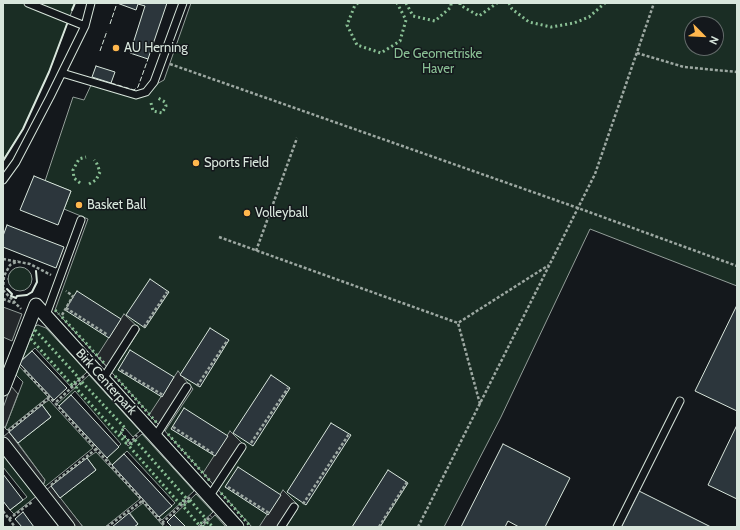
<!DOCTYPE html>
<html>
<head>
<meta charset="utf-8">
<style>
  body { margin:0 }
  #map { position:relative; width:740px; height:530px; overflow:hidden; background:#14181c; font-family:Cabin,sans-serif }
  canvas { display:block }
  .frame { position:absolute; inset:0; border:4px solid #d8e6dc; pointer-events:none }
  .north { position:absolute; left:684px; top:16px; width:40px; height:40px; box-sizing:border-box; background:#14181c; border:1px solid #626a69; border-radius:50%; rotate:114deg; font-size:11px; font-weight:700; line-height:16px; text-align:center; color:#d8e6dc }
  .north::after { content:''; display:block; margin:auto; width:14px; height:18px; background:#ffb74d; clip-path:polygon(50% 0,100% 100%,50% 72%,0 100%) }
</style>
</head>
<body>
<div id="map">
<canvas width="740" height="530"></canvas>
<div class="frame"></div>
<div class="north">N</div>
</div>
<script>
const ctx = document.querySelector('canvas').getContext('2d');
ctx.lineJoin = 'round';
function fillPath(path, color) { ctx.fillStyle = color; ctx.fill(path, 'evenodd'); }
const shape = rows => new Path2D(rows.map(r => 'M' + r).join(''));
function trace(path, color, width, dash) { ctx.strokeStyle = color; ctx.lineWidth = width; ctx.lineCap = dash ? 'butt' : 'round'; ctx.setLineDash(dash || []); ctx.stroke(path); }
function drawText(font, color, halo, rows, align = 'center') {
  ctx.font = font + ' Cabin,sans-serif'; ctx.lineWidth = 3; ctx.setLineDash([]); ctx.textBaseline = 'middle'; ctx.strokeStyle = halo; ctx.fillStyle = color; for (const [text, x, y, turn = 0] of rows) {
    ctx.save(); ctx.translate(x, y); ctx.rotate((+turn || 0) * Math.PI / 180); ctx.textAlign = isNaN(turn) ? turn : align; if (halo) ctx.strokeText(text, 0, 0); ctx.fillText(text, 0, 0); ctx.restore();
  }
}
const green = shape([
  [3,3,75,3,49,72,23,129,3,160,3,3],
  [191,3,737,3,737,286,590,229,501,417,444,527,252,527,55,310,88,219,64,209,71,191,45,181,73,97,84,100,92,83,136,95,164,80,191,3],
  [692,24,716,24,716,48,692,48,692,24],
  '8 279a12 12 0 1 1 24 0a12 12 0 1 1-24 0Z',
  [38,325,46,328,87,372,71,387,35,348,22,360,35,326,38,325],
  [19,366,48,397,7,430,5,428,23,382,16,375,19,366],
  [89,375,140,431,133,437,125,428,120,432,129,441,126,443,128,446,142,434,194,491,162,520,159,517,175,503,127,451,112,465,107,458,121,444,75,391,59,406,57,404,89,375],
  [49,400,93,448,42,489,45,480,18,443,51,417,42,405,49,400],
  [3,451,38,495,14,514,10,510,27,497,3,467,3,451],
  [96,452,140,499,105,527,83,527,60,498,96,470,87,458,96,452],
  [196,494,213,512,197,527,186,527,174,515,196,494],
  [143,503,164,527,134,527,138,524,130,513,143,503],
  [215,515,226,527,202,527,215,515]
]);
fillPath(green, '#1a2d24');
trace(green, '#939e99', 1);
const parking = shape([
  [3,307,22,314,12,341,3,337,3,307],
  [124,314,140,329,112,372,97,356,124,314],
  [178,371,193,389,165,431,149,415,178,371],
  [11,386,18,394,5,428,3,425,3,408,11,386],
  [230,431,246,447,218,490,203,473,230,431],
  [9,432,45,480,42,489,3,440,3,437,9,432],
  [51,486,83,527,71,527,44,492,51,486],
  [283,490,299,506,286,527,259,527,283,490]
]);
fillPath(parking, '#24282b');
trace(parking, '#939e99', 1);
const building = shape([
  [117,3,167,3,148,59,130,53,145,6,138,4,136,10,117,3],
  [96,66,115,72,111,83,92,77,96,66],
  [34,176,71,191,58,225,20,210,34,176],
  [7,225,64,247,56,268,3,247,3,236,7,225],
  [150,279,169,292,145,328,126,315,150,279],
  [77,291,121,319,109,338,65,310,77,291],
  [737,305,737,411,695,391,737,305],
  [210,328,229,340,200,387,180,375,210,328],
  [130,350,174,377,162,397,118,370,130,350],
  [32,351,67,388,54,400,19,363,32,351],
  [271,375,290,388,253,446,233,433,271,375],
  [71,395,119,447,107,458,59,406,71,395],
  [42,405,51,417,18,443,9,432,42,405],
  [184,408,228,436,215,456,171,429,184,408],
  [331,423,351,435,306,505,287,492,331,423],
  [737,425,737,499,708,485,737,425],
  [503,444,570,478,545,527,519,527,508,521,505,527,461,527,503,444],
  [124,454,172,506,159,517,112,465,124,454],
  [87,458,96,470,60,498,51,486,87,458],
  [238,467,281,495,268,515,225,487,238,467],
  [388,470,408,483,380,527,352,527,388,470],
  [3,474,23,500,10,510,3,501,3,474],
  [639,491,711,527,621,527,639,491],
  [23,512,34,527,22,527,15,519,23,512],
  [129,513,138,524,134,527,112,527,129,513],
  [174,515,186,527,172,527,167,522,174,515]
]);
fillPath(building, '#2c363c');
trace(building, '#d8e6dc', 1);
const lane = shape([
  [28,3,85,26],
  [62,73,136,95,146,92,154,82,183,3],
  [3,180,16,162,50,97,85,26,91,3],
  [46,315,81,220],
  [103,379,135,329],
  [155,437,187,387],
  [209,497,242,447],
  [281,527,294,507],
  [617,527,680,401]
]);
const street = shape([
  [3,389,36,305,237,527],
  [3,444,68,527]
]);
trace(lane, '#d8e6dc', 9);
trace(street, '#d8e6dc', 15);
trace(shape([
  [637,53,684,67,737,72],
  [170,64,578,208,737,266],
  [219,237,458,323],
  [256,251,297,138],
  [3,259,30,264,51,275],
  [3,290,21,309],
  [3,290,4,276,10,265,18,261],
  [3,299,14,303],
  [66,308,108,335],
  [62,315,73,296,66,291],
  [144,327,167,292],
  [24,370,55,403],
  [121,370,163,395],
  [84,376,55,403,166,527],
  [197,386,227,341],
  [480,404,458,323,549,265],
  [173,427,214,454],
  [8,431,49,398],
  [251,443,288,388],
  [129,444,137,435],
  [51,485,96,449],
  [228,487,269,513],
  [303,504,349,434],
  [3,511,15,527],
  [9,519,32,502],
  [162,523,191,496],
  [107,527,142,501],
  [200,527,211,516],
  [379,527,407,482],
  [418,527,595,174,654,3]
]), '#9da8a2', 2.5, [3, 2]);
trace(lane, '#14181c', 7);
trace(street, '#14181c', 13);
trace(shape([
  [358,3,355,5,347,25,357,45,381,53,400,41,406,20,397,3],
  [406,3,413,16,435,21,451,7,451,3],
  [460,3,460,5,479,16,497,3],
  [509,3,512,9,529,22,551,27,574,23,589,17,605,3],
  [151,103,153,111,162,113,166,106,165,102,158,98],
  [80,183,74,178,73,170,79,159,86,157],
  [89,184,96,180,100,172,97,164,94,160],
  [55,310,59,314],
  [62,317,105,364],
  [35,330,79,378,72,385,31,339,35,330],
  [115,376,157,423],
  [82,382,125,428,120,432,129,441,126,443,76,388,82,382],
  [168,434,211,482],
  [135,440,186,498,180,504,129,446,135,440],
  [221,493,251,527],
  [190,500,206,519,199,525,183,506,190,500],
  [203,527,208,522,213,527]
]), '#8ac095', 3, [2, 3]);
trace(shape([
  [110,24,117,3],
  [100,51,107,31],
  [111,83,134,90,138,87,148,59]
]), '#d8e6dc', 1, [5, 2]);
trace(shape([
  [72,10,75,3],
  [3,161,23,129,49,72,67,24],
  [7,289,12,294,11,296,16,298,17,296,27,295,32,292,37,282,36,271]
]), '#d8e6dc', 2);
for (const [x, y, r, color] of [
  [116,48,4,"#ffb74d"],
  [196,163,4,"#ffb74d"],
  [79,205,4,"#ffb74d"],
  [247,213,4,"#ffb74d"]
]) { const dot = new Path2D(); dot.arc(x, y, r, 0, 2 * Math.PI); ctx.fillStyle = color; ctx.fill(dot); trace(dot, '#14181c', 1.5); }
drawText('13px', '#d8e6dc', '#14181c', [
  ["AU Herning",124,48],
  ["Sports Field",204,163],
  ["Basket Ball",87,205],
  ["Volleyball",255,213]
], 'left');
drawText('13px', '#8ac095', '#14181c', [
  ["De Geometriske",438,54],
  ["Haver",438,69]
]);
drawText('13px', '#d8e6dc', '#14181c', [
  ["Birk Centerpark",106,382,48]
]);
</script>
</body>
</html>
